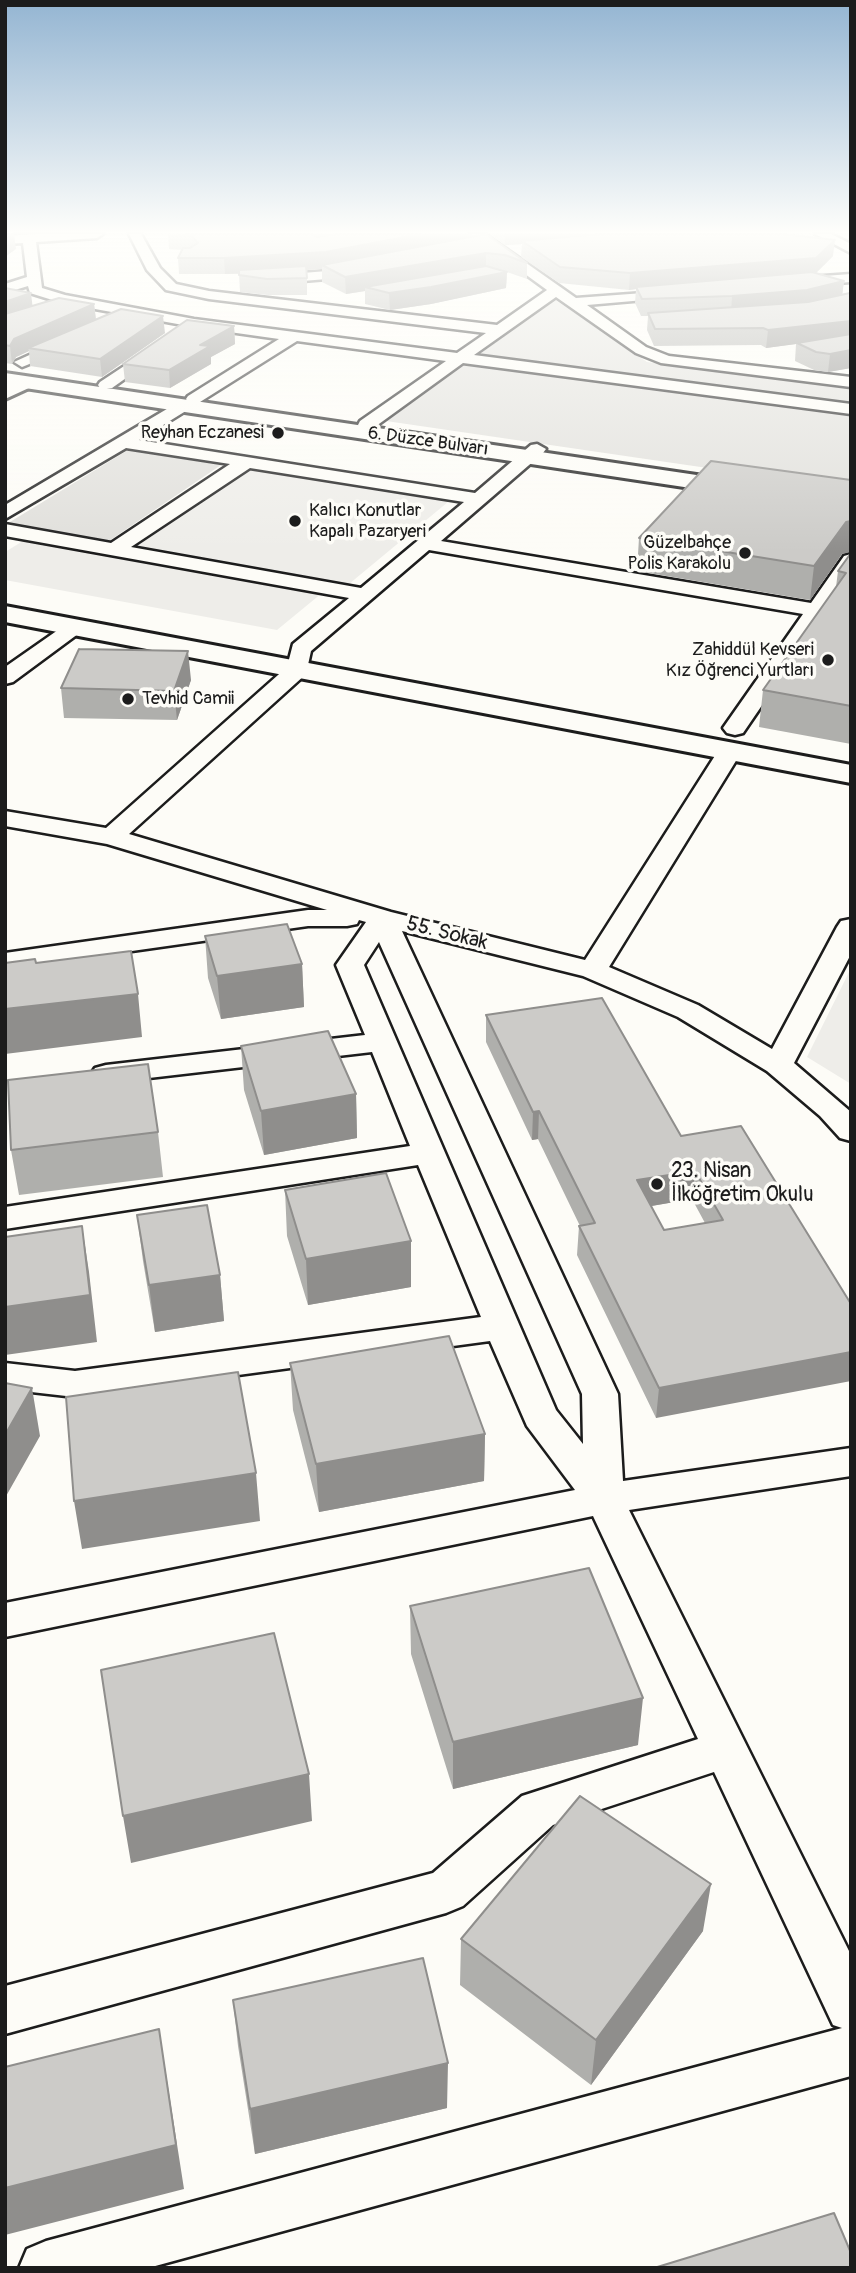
<!DOCTYPE html>
<html>
<head>
<meta charset="utf-8">
<style>
  body { margin:0 }
  #map { position:relative; width:856px; height:2273px; overflow:hidden; background:#fdfcf7; font-family:Pangolin,sans-serif }
  canvas { display:block }
  .frame { position:absolute; inset:0; border:7px solid #1c1c1c; pointer-events:none }
</style>
</head>
<body>
<div id="map">
<canvas width="856" height="2273"></canvas>
<div class="frame"></div>
</div>
<script>
const ctx = document.querySelector('canvas').getContext('2d');
ctx.lineJoin = 'round';
function fillPath(path, color) { ctx.fillStyle = color; ctx.fill(path, 'evenodd'); }
const shape = rows => new Path2D(rows.map(r => 'M' + r).join(''));
function trace(path, color, width, dash) { ctx.strokeStyle = color; ctx.lineWidth = width; ctx.lineCap = dash ? 'butt' : 'round'; ctx.setLineDash(dash || []); ctx.stroke(path); }
function drawText(font, color, halo, rows, align = 'center') {
  ctx.font = font + ' Pangolin,sans-serif'; ctx.lineWidth = 7; ctx.setLineDash([]); ctx.textBaseline = 'middle'; ctx.strokeStyle = halo; ctx.fillStyle = color; for (const [text, x, y, turn = 0] of rows) {
    ctx.save(); ctx.translate(x, y); ctx.rotate((+turn || 0) * Math.PI / 180); ctx.textAlign = isNaN(turn) ? turn : align; if (halo) ctx.strokeText(text, 0, 0); ctx.fillText(text, 0, 0); ctx.restore();
  }
}
fillPath(shape([
  [243,468,454,497,349,584,129,546],
  [23,541,322,593,277,630,5,580,5,552],
  [851,968,851,1084,807,1057]
]), '#eeede9');
fillPath(shape([
  [554,299,647,362,851,386,851,403,477,356],
  [463,364,851,413,851,489,386,421],
  [128,450,221,465,106,543,5,525]
]), '#e0dfdb');
const minor = shape([
  [36,234,103,234,97,238,36,242,42,288,65,295,194,319,457,353,486,333,209,299,166,290,147,270,129,234,141,234,160,268,176,284,209,291,497,325,547,290,470,234,485,234,576,298,684,290,686,293,679,297,587,305,646,347,669,356,851,377,851,387,661,363,636,353,556,297,474,355,851,404,851,414,463,363,372,429,366,430,360,429,358,425,360,421,446,361,297,341,200,402,189,403,191,406,189,409,139,440,475,493,531,445,537,444,546,449,543,453,441,541,811,603,844,556,851,554,851,575,743,733,735,735,727,733,723,728,803,614,429,550,311,651,306,674,129,834,391,912,585,960,718,751,722,746,730,744,738,746,742,751,609,967,698,1005,772,1049,837,927,841,921,851,919,851,954,794,1063,851,1112,851,1141,840,1138,820,1116,767,1071,678,1017,583,976,402,931,618,1394,623,1481,851,1448,851,1476,629,1510,851,1955,851,2076,148,2268,19,2268,27,2249,46,2241,842,2028,833,2025,714,1772,553,1825,463,1906,446,1913,5,2034,5,1986,433,1873,522,1796,698,1739,593,1516,5,1637,5,1603,575,1490,527,1426,490,1341,75,1397,5,1389,5,1363,75,1371,481,1317,418,1165,5,1229,5,1207,410,1146,372,1052,106,1083,95,1080,91,1074,95,1068,106,1065,365,1035,336,965,366,922,359,920,357,924,347,926,308,926,5,969,5,953,308,910,327,910,107,844,5,826,5,811,106,828,287,667,293,644,349,598,5,536,5,524,111,543,230,464,126,448,5,519,5,505,177,403,188,402,186,399,188,396,279,339,194,327,62,303,30,293,28,286,5,293,5,284,27,277,23,243,5,244,5,236,36,234],
  [250,468,464,502,361,588,131,547,250,468],
  [379,942,582,1394,583,1444,556,1410,364,965,379,942],
  [815,234,831,234,851,244,851,253,815,234],
  [364,264,369,265,369,271,327,279,266,284,259,280,266,276,327,271,364,264],
  [851,274,851,282,796,286,789,282,796,278,851,274],
  [69,337,74,339,77,342,74,345,27,365,22,367,14,362,69,337],
  [159,343,167,348,164,351,112,388,100,388,98,385,100,382,159,343],
  [75,621,82,623,85,627,82,631,13,682,5,684,5,667,68,623,75,621]
]);
const tertiary = shape([
  [5,373,744,482,752,484,755,489,752,494,744,496,5,385,5,373]
]);
const secondary = shape([
  [24,377,34,383,31,387,5,399,5,385,24,377],
  [5,606,851,765,851,783,5,622,5,606]
]);
trace(minor, '#1c1c1c', 5);
trace(tertiary, '#1c1c1c', 6);
trace(secondary, '#1c1c1c', 6);
fillPath(minor, '#fdfcf7');
fillPath(tertiary, '#fdfcf7');
fillPath(secondary, '#fdfcf7');
fillPath(shape([
  [168,234,472,237,527,263,527,279,507,272,506,288,431,304,390,310,365,304,365,291,346,294,322,282,322,269,307,270,307,295,268,295,240,292,239,274,179,274,178,258,182,250,169,249],
  [490,234,784,234,833,256,816,273,844,281,842,294,850,293,851,286,851,368,828,372,814,370,795,361,796,344,766,348,761,345,654,346,647,330,648,316,641,316,635,303,636,289,629,290,559,283,521,257,522,244,505,245],
  [5,288,32,306,94,304,96,319,165,333,102,377,30,366,29,351,16,357,12,364,5,363],
  [234,326,235,344,211,357,211,364,170,388,125,382,123,364],
  [639,538,842,554,810,600,637,571],
  [851,553,851,744,759,727,763,690,836,587,838,571],
  [191,680,177,720,64,718,61,688],
  [205,936,302,964,304,1007,221,1019,208,978],
  [486,1015,681,1136,851,1304,656,1418,577,1255,579,1226,580,1226,538,1139,532,1140,486,1042],
  [692,1199,705,1223,664,1230,651,1206],
  [241,1046,356,1094,357,1138,264,1155,244,1090],
  [158,1132,163,1177,19,1195,11,1150],
  [285,1190,411,1241,411,1287,308,1305,287,1236],
  [137,1215,220,1275,224,1321,155,1332,143,1261],
  [290,1363,485,1434,484,1481,319,1512,293,1410],
  [410,1606,638,1745,453,1789,411,1654],
  [703,1931,591,2085,460,1985,461,1939],
  [233,2000,447,2108,255,2154,238,2046]
]), '#afafac');
fillPath(shape([
  [14,234,16,249,5,257,5,240],
  [309,234,349,234,313,241],
  [420,234,472,234,472,239,322,265,322,269,225,274,224,258],
  [505,234,626,234,522,241,522,244,505,245],
  [835,240,833,256,814,275,636,287,636,289,629,290,630,273],
  [486,253,486,269,365,287,365,291,346,294,345,277],
  [507,272,506,288,431,304,390,310,389,293],
  [844,281,842,297,731,313,732,296],
  [31,293,33,310,5,320,5,302],
  [94,304,96,321,28,348,29,351,16,357,12,364,10,346,14,339],
  [163,316,165,333,102,377,100,359],
  [851,321,851,338,797,343,796,344,766,348,768,330],
  [234,326,235,344,211,357,211,364,170,388,169,370,200,345],
  [851,350,851,368,828,372,830,354],
  [851,521,851,552,842,554,810,600,814,566,846,522],
  [188,651,191,680,177,720,174,691],
  [302,964,304,1007,221,1019,217,976],
  [138,994,142,1037,5,1054,5,1009],
  [356,1094,357,1138,264,1155,261,1111],
  [539,1111,538,1139,532,1140,533,1112],
  [695,1171,692,1199,634,1209,637,1180],
  [82,1226,89,1272,97,1342,5,1355,5,1307],
  [411,1241,411,1287,308,1305,306,1259],
  [220,1275,224,1321,155,1332,149,1285],
  [851,1352,851,1381,656,1418,659,1388],
  [32,1388,40,1436,5,1498,5,1435],
  [485,1434,484,1481,319,1512,316,1464],
  [256,1473,260,1521,82,1549,74,1501],
  [643,1698,638,1745,453,1789,453,1742],
  [309,1774,312,1821,131,1863,123,1816],
  [711,1884,703,1931,591,2085,596,2040],
  [159,2029,184,2189,5,2235,5,2188],
  [448,2063,447,2108,255,2154,250,2109]
]), '#8f8e8c');
const building = shape([
  [5,234,13,234,5,240,5,234],
  [187,234,312,234,317,237,335,234,420,234,326,252,224,258,178,258,183,248,190,248,198,243,190,234,187,234],
  [486,234,527,263,505,255,486,253,345,277,322,265,486,234],
  [599,234,784,234,835,240,816,258,630,273,560,267,522,241,599,234],
  [306,266,307,278,267,279,239,275,239,270,306,266],
  [486,266,507,272,431,287,389,293,365,287,486,266],
  [812,272,844,281,807,290,732,296,642,299,636,287,812,272],
  [851,286,851,321,768,330,763,328,655,329,648,313,808,302,850,293,851,286],
  [5,288,31,293,5,302,5,288],
  [59,298,94,304,14,339,10,346,5,345,5,314,59,298],
  [121,309,163,316,100,359,28,348,121,309],
  [187,320,234,326,200,345,210,346,169,370,123,364,187,320],
  [851,334,851,350,830,354,816,352,797,343,851,334],
  [711,461,851,480,851,521,846,522,814,566,639,538,711,461],
  [851,553,851,706,763,690,846,573,838,571,851,553],
  [79,649,188,651,174,691,61,688,79,649],
  [287,924,302,964,217,976,205,936,287,924],
  [131,951,138,994,5,1009,5,963,35,959,36,963,131,951],
  [602,998,681,1136,741,1126,851,1304,851,1352,659,1388,579,1226,595,1223,539,1111,533,1112,486,1015,602,998],
  [695,1171,723,1220,664,1230,637,1180,695,1171],
  [328,1031,356,1094,261,1111,241,1046,328,1031],
  [148,1064,158,1132,11,1150,8,1080,148,1064],
  [386,1173,411,1241,306,1259,285,1190,386,1173],
  [207,1205,220,1275,149,1285,137,1215,207,1205],
  [82,1226,90,1295,5,1307,5,1237,82,1226],
  [449,1336,485,1434,316,1464,290,1363,449,1336],
  [238,1372,256,1473,74,1501,66,1397,238,1372],
  [5,1383,32,1388,5,1435,5,1383],
  [589,1568,643,1698,453,1742,410,1606,589,1568],
  [274,1633,309,1774,123,1816,101,1670,274,1633],
  [580,1796,711,1884,596,2040,461,1939,580,1796],
  [423,1958,448,2063,250,2109,233,2000,423,1958],
  [159,2029,176,2145,5,2188,5,2067,159,2029],
  [834,2213,851,2253,851,2268,654,2268,834,2213]
]);
fillPath(building, '#cccbc8');
trace(building, '#8f8e8c', 2);
const sky = ctx.createLinearGradient(0, 0, 0, 552);
sky.addColorStop(0, '#94b5d2');
sky.addColorStop(0.42, '#fefefb');
sky.addColorStop(1, '#fefefb00');
ctx.fillStyle = sky;
ctx.fillRect(0, 0, 856, 552);
for (const [x, y, r, color] of [
  [278,433,7,"#1c1c1c"],
  [295,521,7,"#1c1c1c"],
  [745,553,7,"#1c1c1c"],
  [828,660,7,"#1c1c1c"],
  [128,699,7,"#1c1c1c"],
  [657,1184,7,"#1c1c1c"]
]) { const dot = new Path2D(); dot.arc(x, y, r, 0, 2 * Math.PI); ctx.fillStyle = color; ctx.fill(dot); trace(dot, '#fdfcf7', 2.5); }
drawText('18px', '#1c1c1c', '#fdfcf7', [
  ["Reyhan Eczanesi",264,433],
  ["Kalıcı Konutlar",309,511,"left"],
  ["Kapalı Pazaryeri",309,532,"left"],
  ["Güzelbahçe",731,543],
  ["Polis Karakolu",731,564],
  ["Zahiddül Kevseri",814,650],
  ["Kız Öğrenci Yurtları",814,671],
  ["Tevhid Camii",142,699,"left"]
], 'right');
drawText('18px', '#1c1c1c', '#fdfcf7', [
  ["6. Düzce Bulvarı",428,442,8]
]);
drawText('21px', '#1c1c1c', '#fdfcf7', [
  ["55. Sokak",447,934,14]
]);
drawText('21px', '#1c1c1c', '#fdfcf7', [
  ["23. Nisan",671,1172],
  ["İlköğretim Okulu",671,1196]
], 'left');
</script>
</body>
</html>
